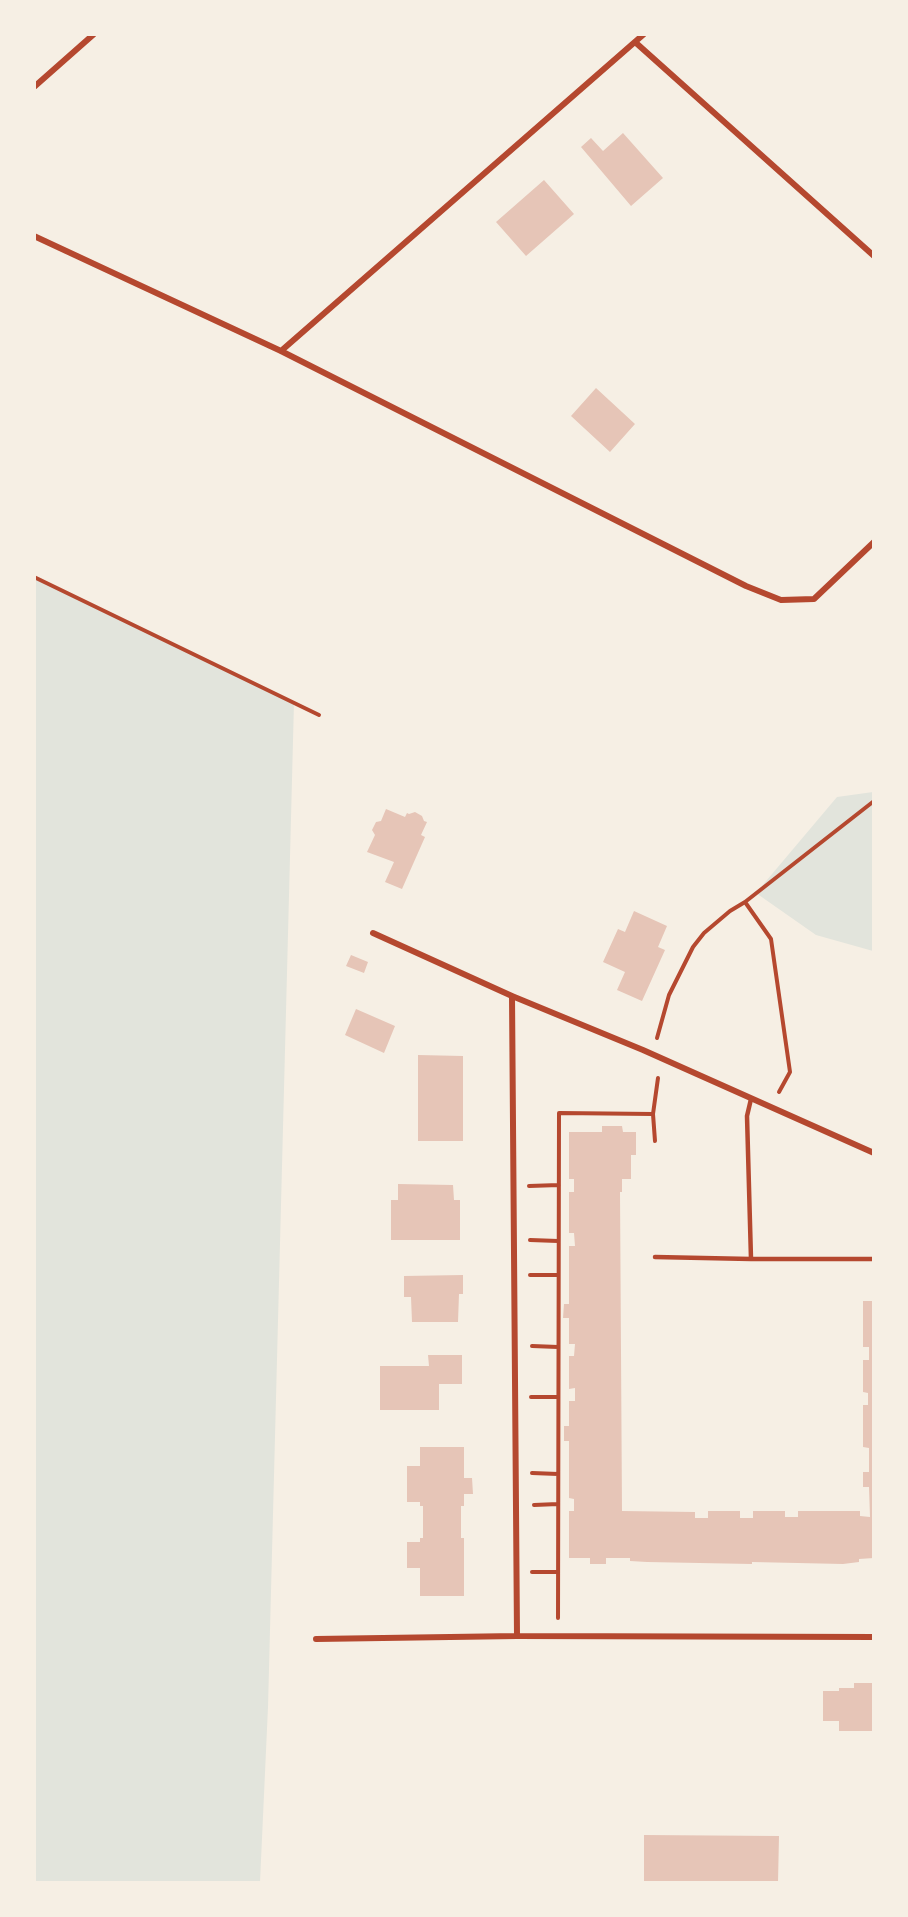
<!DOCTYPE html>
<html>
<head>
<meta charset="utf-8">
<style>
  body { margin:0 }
  #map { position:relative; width:908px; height:1917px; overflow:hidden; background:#f6efe4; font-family:"Fira Sans Condensed",sans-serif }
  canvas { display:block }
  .frame { position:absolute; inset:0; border:36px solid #f6efe4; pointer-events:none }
</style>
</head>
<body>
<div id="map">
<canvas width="908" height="1917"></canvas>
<div class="frame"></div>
</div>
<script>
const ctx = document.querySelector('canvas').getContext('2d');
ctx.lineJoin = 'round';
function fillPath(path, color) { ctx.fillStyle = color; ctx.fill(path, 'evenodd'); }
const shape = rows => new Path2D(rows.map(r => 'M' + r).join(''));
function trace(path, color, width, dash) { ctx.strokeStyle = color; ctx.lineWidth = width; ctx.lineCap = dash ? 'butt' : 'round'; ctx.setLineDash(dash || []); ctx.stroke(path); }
fillPath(shape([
  [34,577,294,702,268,1707,260,1882,35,1882],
  [873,792,873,951,816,935,756,893,837,797]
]), '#e2e4dc');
fillPath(shape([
  [623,133,663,178,631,206,581,147,591,138,603,151],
  [544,180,574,214,526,256,496,222],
  [596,388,635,424,610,452,571,416],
  [386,809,405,817,407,813,409,814,415,812,422,816,424,821,427,822,421,835,425,837,402,889,385,882,394,862,367,852,375,835,372,830,376,822,381,821],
  [634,911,667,926,658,947,665,950,642,1001,617,990,625,972,603,962,618,929,625,932],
  [351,955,368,962,364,973,346,966],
  [356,1009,395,1026,384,1053,345,1035],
  [418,1055,463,1056,463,1141,418,1141],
  [602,1126,622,1126,623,1132,636,1132,636,1155,631,1155,631,1179,622,1179,622,1192,620,1192,622,1511,695,1512,695,1518,708,1518,708,1511,740,1511,740,1518,753,1518,753,1511,785,1511,785,1517,798,1517,798,1511,860,1511,860,1516,870,1517,869,1487,863,1487,863,1472,869,1472,869,1448,863,1447,863,1405,868,1405,868,1393,863,1392,863,1360,869,1360,869,1347,863,1347,863,1301,874,1301,874,1558,859,1559,859,1562,843,1564,752,1562,752,1564,647,1562,630,1561,630,1558,606,1558,606,1564,590,1564,590,1558,569,1558,569,1511,574,1511,574,1499,569,1498,569,1441,564,1441,564,1426,569,1426,569,1401,575,1401,575,1388,569,1389,569,1356,574,1356,575,1344,569,1344,569,1318,563,1318,564,1304,569,1304,569,1246,575,1246,574,1233,569,1233,569,1192,574,1192,574,1179,569,1179,569,1132,602,1132],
  [398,1184,453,1185,454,1200,460,1200,460,1240,391,1240,391,1200,398,1200],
  [463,1275,463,1294,459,1294,458,1322,412,1322,411,1297,404,1297,404,1276],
  [428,1355,462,1355,462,1384,439,1384,439,1410,380,1410,380,1366,429,1366],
  [420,1447,464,1447,464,1478,472,1478,473,1494,464,1494,464,1506,461,1506,461,1538,464,1538,464,1596,420,1596,420,1568,407,1568,407,1542,420,1542,420,1538,423,1538,423,1506,420,1506,420,1502,407,1502,407,1466,420,1466],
  [854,1683,874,1683,874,1731,839,1731,839,1721,823,1721,823,1691,839,1691,839,1688,854,1688],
  [644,1835,779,1836,778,1882,644,1882]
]), '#e6c5b7');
trace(shape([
  [34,577,319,715],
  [745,902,874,801],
  [657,1038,669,995,693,947,704,933,730,911,745,902,771,939,790,1072,779,1092],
  [655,1141,653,1114,658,1078],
  [529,1186,559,1185],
  [530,1240,558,1241],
  [530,1275,558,1275],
  [532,1346,558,1347],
  [531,1397,558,1397],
  [532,1473,558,1474],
  [534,1505,558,1504],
  [532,1572,557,1572],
  [558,1618,559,1113,653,1114]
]), '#b5482f', 4);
trace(shape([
  [751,1099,747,1116,751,1259,874,1259],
  [655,1257,751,1259]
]), '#b5482f', 4.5);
trace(shape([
  [635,42,874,256],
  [34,87,94,34],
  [34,236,281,351,746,586,781,600,814,599,874,542],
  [281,351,644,34],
  [373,933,512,996,643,1050,874,1153],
  [512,996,517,1636],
  [316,1639,517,1636,874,1637]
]), '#b5482f', 6);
</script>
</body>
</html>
